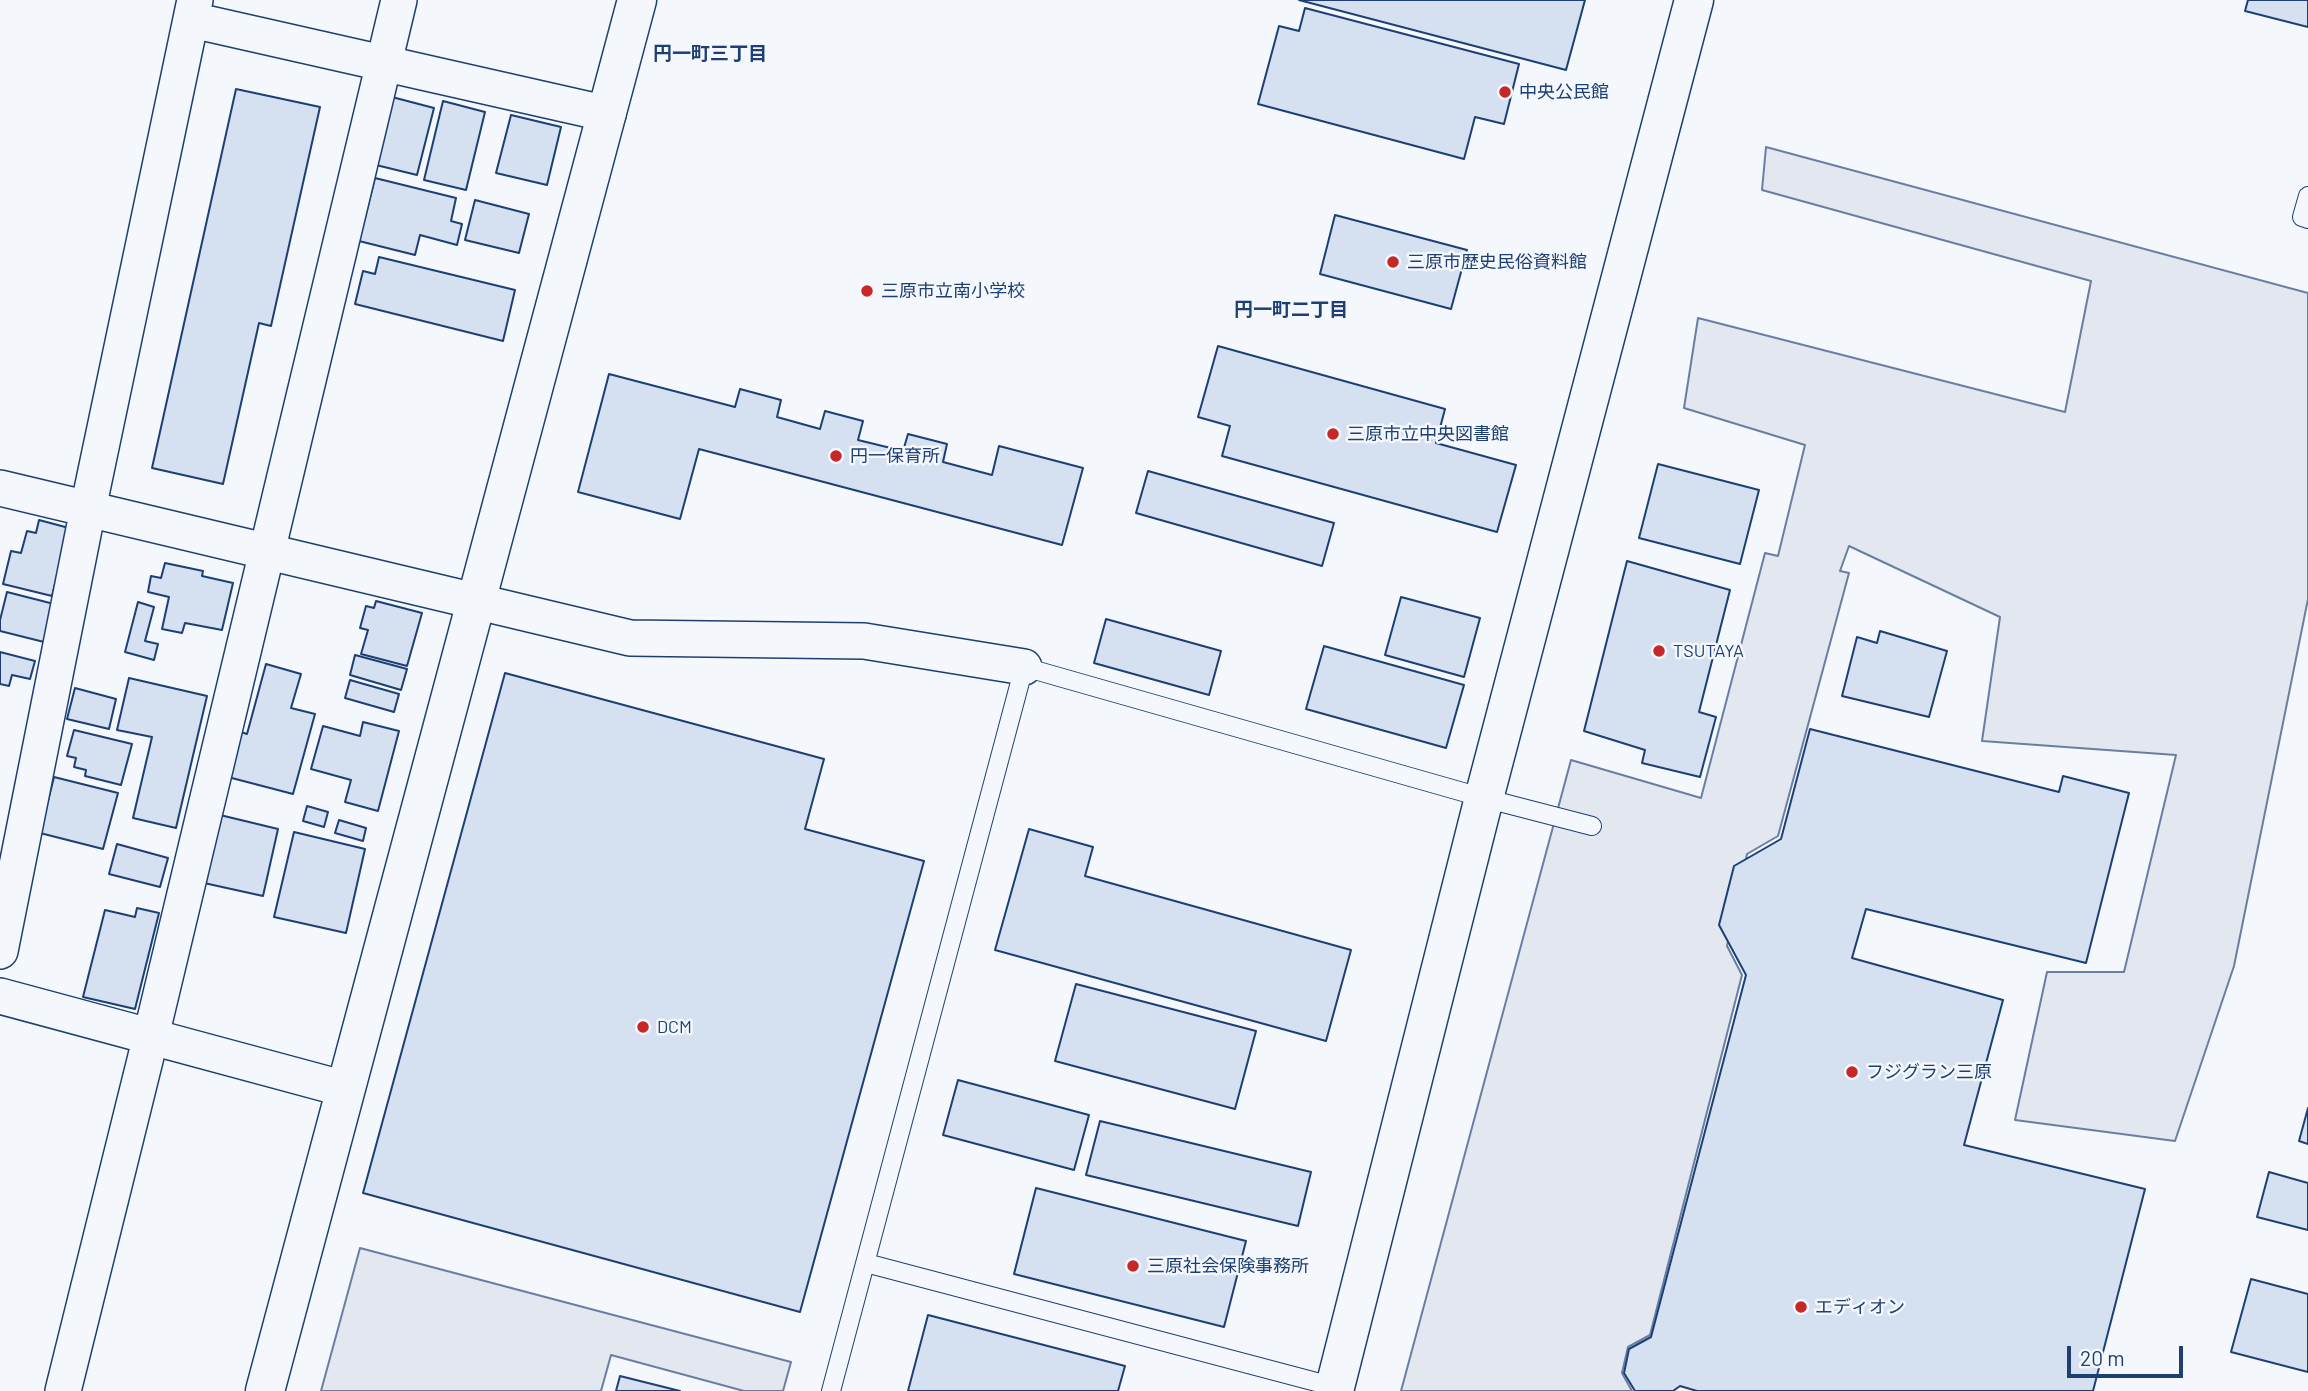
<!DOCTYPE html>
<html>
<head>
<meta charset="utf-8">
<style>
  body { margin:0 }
  #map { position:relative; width:2308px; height:1391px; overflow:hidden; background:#f4f7fb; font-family:Barlow,sans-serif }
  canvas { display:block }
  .scale { position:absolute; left:2067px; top:1346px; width:116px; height:32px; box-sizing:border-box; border:4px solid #1d3f73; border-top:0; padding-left:9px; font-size:21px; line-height:24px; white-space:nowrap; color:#1d3f73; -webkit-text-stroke:5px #f4f7fb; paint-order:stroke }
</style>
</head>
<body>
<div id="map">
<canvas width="2308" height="1391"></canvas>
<div class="scale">20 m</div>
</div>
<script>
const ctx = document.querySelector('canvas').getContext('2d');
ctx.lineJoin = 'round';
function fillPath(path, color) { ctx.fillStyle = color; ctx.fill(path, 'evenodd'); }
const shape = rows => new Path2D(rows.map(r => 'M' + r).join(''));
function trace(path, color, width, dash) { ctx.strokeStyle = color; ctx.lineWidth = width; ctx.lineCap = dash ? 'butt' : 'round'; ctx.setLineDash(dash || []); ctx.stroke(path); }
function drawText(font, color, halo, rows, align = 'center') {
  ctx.font = font + ' Barlow,"Noto Sans JP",sans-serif'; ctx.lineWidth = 5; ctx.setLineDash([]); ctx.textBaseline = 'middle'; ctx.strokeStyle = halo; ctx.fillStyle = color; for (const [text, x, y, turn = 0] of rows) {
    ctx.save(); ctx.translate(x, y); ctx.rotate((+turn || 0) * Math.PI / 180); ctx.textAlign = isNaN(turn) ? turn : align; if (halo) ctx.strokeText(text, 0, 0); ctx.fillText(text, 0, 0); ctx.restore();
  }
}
const parking = shape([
  [1766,147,2308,293,2308,599,2234,966,2175,1141,2015,1120,2047,972,2124,972,2176,755,1982,741,2000,617,1849,546,1840,571,1849,573,1778,836,1747,854,1727,946,1742,975,1650,1335,1628,1347,1622,1373,1632,1391,1401,1391,1571,760,1701,798,1765,553,1778,556,1805,445,1684,408,1698,318,2065,412,2091,281,1762,190,1766,147],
  [360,1248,791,1362,783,1391,744,1391,611,1355,601,1391,321,1391,360,1248]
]);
fillPath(parking, '#e3e8f0');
trace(parking, '#687fa3', 2);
const building = shape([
  [1299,0,1585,0,1566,70,1299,0],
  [2248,0,2308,0,2308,27,2245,11,2248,0],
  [1305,8,1519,64,1504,124,1475,117,1464,159,1258,104,1279,26,1299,31,1305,8],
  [236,89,320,107,271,326,259,323,223,484,152,468,236,89],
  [392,97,434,108,417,175,376,165,392,97],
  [443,101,485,112,466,190,424,180,443,101],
  [511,115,561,127,547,185,496,173,511,115],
  [375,178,456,198,451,221,462,224,457,245,420,235,415,255,359,241,375,178],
  [475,200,529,214,519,253,465,240,475,200],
  [1335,215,1467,250,1451,309,1320,274,1335,215],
  [379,257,515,290,503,341,355,304,363,271,375,274,379,257],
  [1218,346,1445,409,1436,443,1516,465,1497,532,1222,456,1230,426,1198,417,1218,346],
  [609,374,735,407,740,389,781,400,777,417,820,429,825,411,863,421,858,440,903,451,908,434,947,444,943,462,992,475,999,446,1083,468,1062,545,699,449,680,519,578,492,609,374],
  [1658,464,1759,490,1740,564,1639,538,1658,464],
  [1148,471,1334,523,1322,566,1136,513,1148,471],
  [39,520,69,528,52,596,3,584,11,551,21,553,27,531,36,533,39,520],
  [1627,561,1730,590,1699,712,1716,717,1700,777,1642,763,1645,750,1584,731,1627,561],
  [165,563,203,571,202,576,233,583,222,630,185,623,182,633,162,629,169,597,148,592,151,576,161,578,165,563],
  [7,592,54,604,44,642,0,631,0,620,7,592],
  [1401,597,1480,618,1464,677,1385,655,1401,597],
  [376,601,422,613,407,666,361,654,368,630,360,628,366,606,374,608,376,601],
  [138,602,154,607,145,641,158,644,154,660,125,652,138,602],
  [1106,619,1221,651,1209,695,1094,663,1106,619],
  [1880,631,1947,651,1929,717,1842,696,1857,637,1877,643,1880,631],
  [1324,646,1464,685,1446,748,1306,709,1324,646],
  [0,652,35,661,30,679,12,675,9,686,0,684,0,652],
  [355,655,407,669,401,690,350,675,355,655],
  [266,664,301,674,291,708,315,714,293,794,228,777,241,732,247,734,266,664],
  [505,673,824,759,805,829,924,861,800,1312,363,1193,505,673],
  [129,678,207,696,176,828,133,818,152,737,117,730,129,678],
  [350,680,399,694,394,712,345,698,350,680],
  [75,688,116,699,109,729,67,719,75,688],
  [363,722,399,731,378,811,345,802,351,780,311,769,323,726,360,736,363,722],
  [1810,729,2059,792,2063,776,2129,793,2086,963,1866,909,1852,958,2003,1000,1964,1145,2145,1189,2093,1391,1697,1391,1680,1386,1673,1391,1635,1391,1624,1373,1629,1349,1651,1337,1746,975,1719,925,1734,866,1781,839,1810,729],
  [74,730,132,744,121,785,85,776,86,770,74,767,76,758,67,756,74,730],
  [54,777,118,793,103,849,40,833,54,777],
  [307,806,328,812,324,827,303,821,307,806],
  [220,815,278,829,263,896,204,883,220,815],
  [339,820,366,828,363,841,335,833,339,820],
  [1029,829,1093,847,1085,876,1351,950,1326,1041,995,950,1029,829],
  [294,832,365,849,346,933,274,917,294,832],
  [117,844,168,858,160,887,109,874,117,844],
  [137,908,159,913,135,1009,83,997,105,910,135,917,137,908],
  [1076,984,1256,1031,1235,1109,1055,1061,1076,984],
  [958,1080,1089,1115,1074,1170,943,1135,958,1080],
  [2308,1108,2308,1144,2299,1141,2308,1108],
  [1100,1121,1311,1172,1298,1226,1086,1175,1100,1121],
  [2269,1172,2308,1183,2308,1230,2257,1217,2269,1172],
  [1036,1188,1246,1241,1224,1327,1014,1274,1036,1188],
  [2251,1279,2308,1294,2308,1372,2231,1352,2251,1279],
  [928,1315,1125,1366,1118,1391,908,1391,928,1315],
  [620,1376,680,1391,616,1391,620,1376]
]);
fillPath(building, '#d5e0f0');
trace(building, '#1d3f73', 2);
const service = shape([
  [2308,196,2302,217,2308,219],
  [866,1263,1335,1387],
  [831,1391,1024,667,1484,798,1592,826]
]);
const minor = shape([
  [192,20,608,114],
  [0,488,630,638,864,641,1024,667],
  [0,951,88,509,195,0],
  [0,996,345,1089],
  [63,1391,151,1036,399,0]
]);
const tertiary = shape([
  [265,1391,637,0],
  [1334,1391,1484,798,1694,0]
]);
trace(service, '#1d3f73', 20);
trace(minor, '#1d3f73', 38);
trace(tertiary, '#1d3f73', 41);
trace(service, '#f4f7fb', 18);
trace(minor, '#f4f7fb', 35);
trace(tertiary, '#f4f7fb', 38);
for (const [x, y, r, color] of [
  [1505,92,7,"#c62828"],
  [1393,262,7,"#c62828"],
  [867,291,7,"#c62828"],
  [1333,434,7,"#c62828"],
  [836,456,7,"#c62828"],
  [1659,651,7,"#c62828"],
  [643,1027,7,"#c62828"],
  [1852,1072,7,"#c62828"],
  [1133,1266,7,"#c62828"],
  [1801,1307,7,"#c62828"]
]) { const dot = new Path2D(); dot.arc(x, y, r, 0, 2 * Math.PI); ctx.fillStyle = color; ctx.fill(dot); trace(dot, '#f4f7fb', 2.5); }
drawText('18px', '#1d3f73', '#f4f7fb', [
  ["中央公民館",1519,92],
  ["三原市歴史民俗資料館",1407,262],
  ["三原市立南小学校",881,291],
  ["三原市立中央図書館",1347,434],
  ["円一保育所",850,456],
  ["TSUTAYA",1673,651],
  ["DCM",657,1027],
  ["フジグラン三原",1866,1072],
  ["三原社会保険事務所",1147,1266],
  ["エディオン",1815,1307]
], 'left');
drawText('bold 19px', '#1d3f73', '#f4f7fb', [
  ["円一町三丁目",710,54],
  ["円一町二丁目",1291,310]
]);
</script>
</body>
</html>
